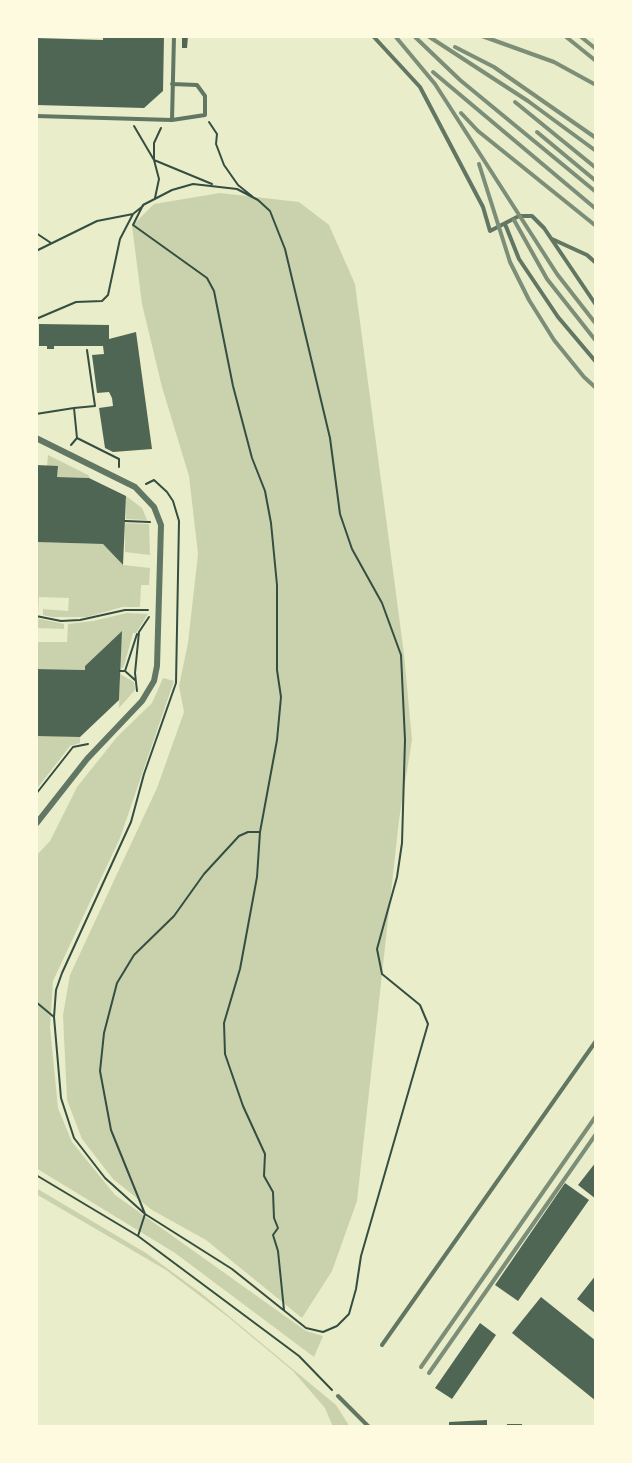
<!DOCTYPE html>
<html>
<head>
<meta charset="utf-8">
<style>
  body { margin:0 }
  #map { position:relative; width:632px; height:1463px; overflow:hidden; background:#e9edc9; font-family:"IBM Plex Sans",sans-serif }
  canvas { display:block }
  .frame { position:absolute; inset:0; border:38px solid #fefae0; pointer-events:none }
</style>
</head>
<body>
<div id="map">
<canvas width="632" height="1463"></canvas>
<div class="frame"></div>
</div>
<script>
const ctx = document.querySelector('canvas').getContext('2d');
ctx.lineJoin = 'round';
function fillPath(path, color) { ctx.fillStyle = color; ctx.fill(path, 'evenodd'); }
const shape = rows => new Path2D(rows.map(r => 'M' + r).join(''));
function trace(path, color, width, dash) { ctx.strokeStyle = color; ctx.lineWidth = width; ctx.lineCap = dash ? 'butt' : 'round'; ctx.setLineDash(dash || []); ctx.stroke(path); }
fillPath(shape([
  [220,193,299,202,329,225,355,284,404,654,412,740,399,820,357,1201,332,1271,302,1318,206,1240,152,1210,113,1179,82,1139,67,1100,63,1015,70,975,157,788,184,712,179,686,188,643,198,554,189,476,162,387,142,304,132,226,154,204],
  [48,455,88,475,90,478,57,477,57,466,47,466],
  [126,496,142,508,147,520,126,519],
  [125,523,149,524,150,555,125,552],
  [36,542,103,544,123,565,150,568,149,585,141,585,140,607,122,607,87,617,52,617,43,615,43,609,68,611,69,598,39,597,38,614,36,613],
  [127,613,148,614,136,633,133,633,124,666,120,670,121,632,85,666,85,670,36,669,36,618,64,624,64,629,37,628,37,642,67,642,68,624,93,621],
  [120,674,134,682,135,690,119,708],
  [163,678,174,681,120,838,53,981,50,1027,58,1108,72,1142,115,1195,306,1331,323,1336,314,1357,175,1253,36,1168,36,856,50,841,77,787,117,737,152,703],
  [39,735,80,737,80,743,70,746,36,790,36,736],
  [36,1188,146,1253,201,1293,336,1405,350,1427,333,1427,325,1408,293,1371,228,1317,166,1270,36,1194]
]), '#cad2ad');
fillPath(shape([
  [103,36,164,36,163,91,144,108,36,105,36,38,103,40],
  [182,36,188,36,187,48,182,48],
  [39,324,109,325,109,339,136,332,152,449,113,452,105,448,99,408,113,406,112,398,109,392,97,393,92,355,104,354,103,346,54,346,54,349,47,349,47,346,39,346],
  [36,465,58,466,57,477,89,478,126,496,123,565,103,544,36,542],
  [122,631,119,700,80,737,36,736,36,669,85,670,85,666],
  [596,1162,596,1199,578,1185],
  [565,1183,589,1200,518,1301,495,1285],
  [596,1275,596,1314,577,1299],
  [541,1297,596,1341,596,1401,512,1333],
  [480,1323,496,1335,452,1399,435,1388],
  [487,1420,487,1427,449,1427,449,1422],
  [507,1424,522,1424,522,1427,507,1427]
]), '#4f6655');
trace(shape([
  [44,36,101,36],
  [209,122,217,134,216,144,224,165,238,185,253,197],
  [134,126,154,160,159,179,155,198],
  [161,128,154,143,154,160,212,184],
  [36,233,51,243],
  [36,251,97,221,133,214,143,206],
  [36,319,76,302,102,301,108,295,120,239,133,214],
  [36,414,74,408],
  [77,438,74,408,95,406,87,350],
  [71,445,77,438,119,459,119,467],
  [125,521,150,522],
  [36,616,61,621,80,620,125,610,148,610],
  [120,671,125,671,135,680],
  [125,671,137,634],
  [137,691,135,673,139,632,149,617],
  [36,794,73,747,88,744],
  [36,1002,54,1017,61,1098,74,1138,105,1178,145,1214,232,1269,306,1328,323,1332,337,1326,349,1314,356,1289,361,1256,428,1024,420,1005,382,974,377,949,397,877,402,843,405,740,401,655,382,603,352,549,340,514,330,438,285,249,270,211,258,200,237,189,193,184,172,190,143,205,133,225,207,278,214,291,233,386,252,458,265,491,271,523,277,585,277,670,281,697,277,740,260,832],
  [54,1017,56,990,62,973,131,822,144,774,176,683,179,521,173,501,167,492,154,480,146,484],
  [36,1175,138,1236,299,1356,332,1390],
  [138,1236,145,1214,111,1130,100,1071,104,1033,117,983,134,955,174,916,204,874,239,836,248,832,260,832,257,877,240,969,224,1023,225,1054,243,1106,265,1154,264,1176,273,1192,274,1218,278,1228,273,1235,278,1251,284,1310]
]), '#344e41', 2);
trace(shape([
  [373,36,420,87,483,207,490,231,519,216,532,216,544,228,596,305],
  [36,116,172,120,174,36],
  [172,120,205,115,205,96,197,85,172,84],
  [505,224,519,259,558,317,596,362],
  [552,239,587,255,596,263],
  [382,1345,596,1041],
  [338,1396,369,1427]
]), '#617663', 4);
trace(shape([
  [36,438,135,487,154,507,161,525,157,666,154,681,142,701,87,759,36,824]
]), '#617663', 6);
trace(shape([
  [395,36,435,84,557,274,596,324],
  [414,36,460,80,596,192],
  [428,36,528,101,596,151],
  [482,36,554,62,596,85],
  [565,36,596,61],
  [580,36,596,49],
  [455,47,494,67,596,138],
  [433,72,596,209],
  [515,102,596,168],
  [461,113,478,131,596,226],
  [537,132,596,181],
  [479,164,510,262,529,300,554,340,584,377,596,388],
  [514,220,547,279,596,341],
  [421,1367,596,1116],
  [429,1373,596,1134]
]), '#7c8e77', 4);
</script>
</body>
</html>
